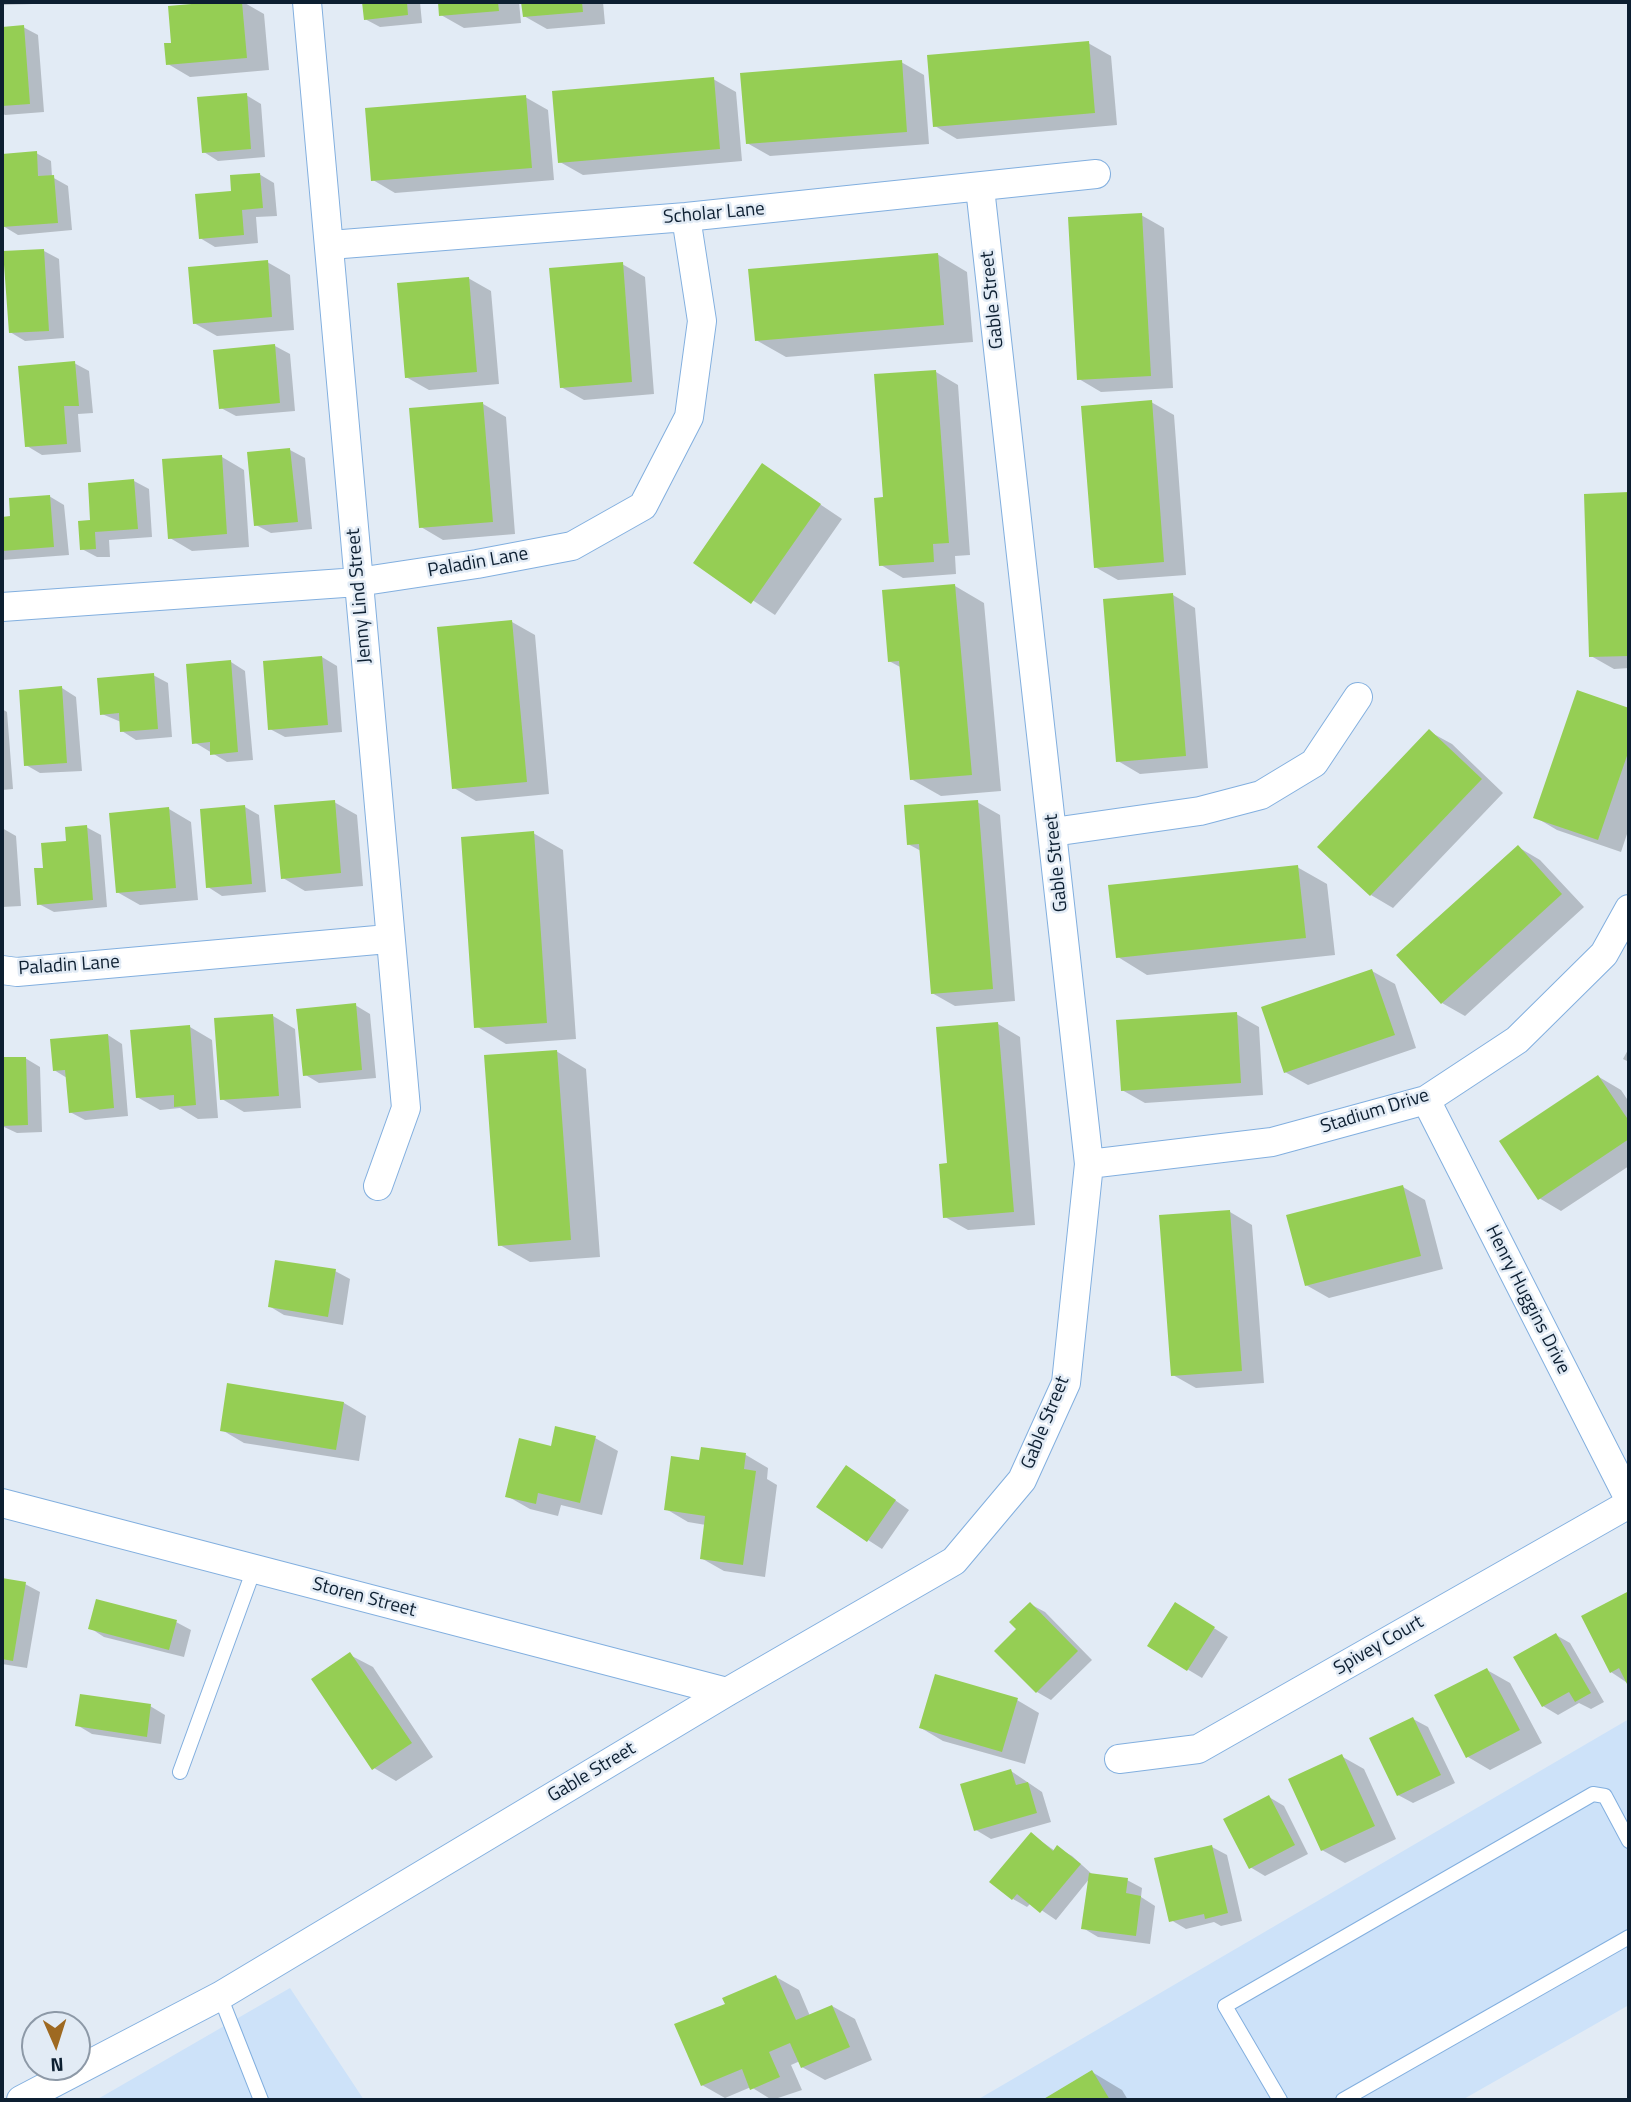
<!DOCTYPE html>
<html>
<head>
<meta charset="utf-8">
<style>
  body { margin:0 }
  #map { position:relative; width:1631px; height:2102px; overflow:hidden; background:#e2ebf5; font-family:"Titillium Web",sans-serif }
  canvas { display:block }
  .frame { position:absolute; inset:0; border:4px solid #0d1f31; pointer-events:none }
  .north { position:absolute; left:21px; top:2011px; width:70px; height:70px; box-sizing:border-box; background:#e2ebf5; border:2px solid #8d99a7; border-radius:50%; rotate:177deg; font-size:19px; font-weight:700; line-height:28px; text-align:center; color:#0d1f31 }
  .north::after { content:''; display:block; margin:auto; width:24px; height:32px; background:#9e6921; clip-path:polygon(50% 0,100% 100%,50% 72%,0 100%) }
</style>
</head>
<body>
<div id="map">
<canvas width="1631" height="2102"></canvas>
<div class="frame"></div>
<div class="north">N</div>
</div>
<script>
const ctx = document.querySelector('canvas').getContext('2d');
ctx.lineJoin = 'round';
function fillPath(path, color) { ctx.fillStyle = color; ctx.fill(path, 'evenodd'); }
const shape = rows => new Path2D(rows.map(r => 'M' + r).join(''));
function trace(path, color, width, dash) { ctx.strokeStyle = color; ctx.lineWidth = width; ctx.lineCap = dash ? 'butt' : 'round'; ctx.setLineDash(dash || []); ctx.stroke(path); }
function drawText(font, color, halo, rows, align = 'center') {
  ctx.font = font + ' "Titillium Web",sans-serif'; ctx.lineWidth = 5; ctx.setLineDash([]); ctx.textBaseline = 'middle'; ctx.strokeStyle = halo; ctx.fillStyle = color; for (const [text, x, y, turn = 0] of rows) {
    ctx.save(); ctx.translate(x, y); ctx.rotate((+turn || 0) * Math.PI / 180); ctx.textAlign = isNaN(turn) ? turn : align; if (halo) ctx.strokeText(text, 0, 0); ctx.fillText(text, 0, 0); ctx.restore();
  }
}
fillPath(shape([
  [1629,1719,1629,2005,1462,2100,977,2100],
  [290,1988,364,2100,96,2100]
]), '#cde2f9');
fillPath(shape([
  [2,2,33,2,33,4,2,5],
  [243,2,264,14,269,70,190,77,168,64,173,44,170,7],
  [364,2,420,2,422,23,380,27,365,19],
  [440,2,519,2,521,23,464,28,441,15],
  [523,2,603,2,605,24,547,29,524,16],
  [708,2,737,2,712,4],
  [23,27,38,35,44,112,5,115,2,113,2,28],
  [1088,43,1111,56,1117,125,957,139,935,126],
  [901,62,924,75,929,144,770,156,747,143],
  [713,79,736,92,742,161,583,175,560,162],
  [246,95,261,104,265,157,218,161,204,152],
  [525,97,548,110,554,180,395,193,373,180],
  [36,153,51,161,52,177,68,186,72,230,18,235,3,226,2,155],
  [259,174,274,183,277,216,256,217,258,243,215,247,200,238,233,193],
  [1141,215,1164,228,1173,388,1101,392,1079,379],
  [44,251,59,259,64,338,25,341,10,332],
  [937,254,967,272,973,342,786,357,756,340],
  [267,262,290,275,294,330,217,336,194,323],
  [622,264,645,277,654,394,584,400,561,387],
  [468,278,491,291,499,384,429,390,406,377],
  [275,346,290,354,295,411,236,416,221,408],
  [74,363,89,371,93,413,78,414,81,452,42,455,27,446],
  [936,372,958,385,970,555,955,556,956,574,903,578,881,565],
  [1151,402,1174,415,1186,575,1118,580,1095,567],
  [483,404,506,417,515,534,443,540,421,527],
  [290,450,305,458,312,529,271,533,256,525],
  [222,457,244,470,249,547,192,551,170,538],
  [763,466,842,519,775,615,695,562],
  [134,481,149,489,152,537,109,540,110,557,97,557,82,549,92,521],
  [1629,494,1629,668,1614,669,1591,656,1586,495],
  [49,496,64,505,69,555,2,560,2,519,12,518],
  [955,586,984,603,1001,791,941,796,911,779,902,668,889,661],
  [1173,595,1195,608,1208,768,1140,774,1118,761],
  [512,622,535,635,549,794,476,801,454,788],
  [322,657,337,666,342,732,285,737,270,729],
  [231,662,245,671,253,760,227,762,194,742],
  [153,675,168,683,172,737,136,740,122,731,121,722,102,714],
  [62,688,76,697,82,771,40,773,26,765],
  [1579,692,1629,710,1629,828,1621,852,1557,830,1535,817],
  [2,709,7,712,13,789,2,790],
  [1430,732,1452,744,1503,793,1393,908,1371,895],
  [334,802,357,815,363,886,305,891,283,878],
  [977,802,1000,815,1015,1001,955,1006,932,993,921,851,908,844],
  [245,807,259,815,266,892,222,896,208,887],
  [169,809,191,822,198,900,140,905,117,892],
  [86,827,101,835,107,907,54,912,39,904,45,869],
  [2,828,16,836,21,906,2,907],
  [533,833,563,850,576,1039,506,1044,476,1026],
  [1518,847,1540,860,1584,907,1465,1016,1442,1003],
  [1297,867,1327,884,1335,955,1147,975,1118,957],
  [1372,971,1395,984,1416,1048,1308,1085,1285,1072],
  [355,1005,370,1014,376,1078,319,1083,304,1074],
  [1236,1014,1259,1027,1263,1095,1145,1103,1122,1090],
  [273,1016,295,1029,301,1108,244,1112,222,1099],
  [998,1024,1020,1037,1035,1225,968,1230,945,1217,949,1165],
  [190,1027,212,1040,218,1118,198,1119,180,1108,160,1110,137,1097],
  [108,1035,122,1044,128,1116,85,1120,70,1112,67,1078,54,1070],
  [1629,1048,1629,1062,1623,1059],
  [556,1051,586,1069,600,1257,530,1262,500,1245],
  [25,1058,40,1067,42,1132,17,1133,2,1126,2,1059],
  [1599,1077,1621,1090,1629,1102,1629,1166,1561,1211,1539,1198],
  [1403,1187,1425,1200,1443,1269,1329,1298,1306,1285],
  [1230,1212,1252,1225,1264,1383,1196,1388,1173,1375],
  [335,1271,350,1279,343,1325,284,1315,269,1306],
  [344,1403,366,1416,359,1461,244,1443,222,1430],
  [595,1438,618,1451,602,1515,561,1505,558,1516,530,1509,507,1496,552,1448],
  [702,1449,746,1455,768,1468,767,1479,777,1485,765,1577,724,1571,701,1558,706,1525,688,1522,666,1509,701,1462],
  [861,1476,909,1510,882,1549,868,1540],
  [2,1580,25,1584,40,1592,27,1668,2,1664],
  [1629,1593,1629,1684,1611,1672,1583,1617],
  [1030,1604,1045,1612,1092,1660,1051,1700,1037,1692,1019,1629],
  [1190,1613,1228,1637,1202,1678,1187,1669],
  [176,1622,191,1630,184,1657,104,1637,90,1628],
  [1556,1635,1570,1643,1604,1702,1591,1709,1579,1703,1558,1715,1543,1706],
  [350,1655,373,1667,433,1757,396,1781,374,1768],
  [1487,1670,1510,1683,1542,1743,1490,1770,1468,1757],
  [1017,1700,1039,1713,1025,1764,943,1741,921,1728],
  [150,1706,165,1715,161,1744,92,1734,77,1725],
  [1413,1719,1428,1727,1455,1783,1413,1803,1398,1795],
  [1341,1756,1364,1769,1396,1839,1345,1863,1322,1850],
  [1011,1771,1042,1792,1051,1822,991,1839,976,1830],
  [1269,1797,1284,1806,1308,1854,1265,1876,1250,1867],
  [1031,1834,1055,1851,1058,1848,1072,1856,1093,1875,1127,1880,1142,1888,1141,1897,1155,1906,1150,1944,1098,1937,1083,1928,1090,1878,1056,1920,1031,1903,1027,1907,1013,1899],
  [1212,1847,1227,1855,1242,1921,1221,1926,1214,1922,1186,1929,1171,1920],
  [776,1977,799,1990,810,2016,832,2006,855,2019,872,2060,825,2080,802,2067,800,2061,791,2065,802,2090,772,2100,751,2087,725,2098,702,2085,727,2005],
  [1092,2072,1122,2090,1128,2100,1045,2100]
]), '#0003');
fillPath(shape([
  [215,2,242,2,247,58,166,65,164,43,171,43,168,6],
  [362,2,407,2,408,15,364,20],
  [438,2,498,2,499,11,439,16],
  [521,2,582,2,583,12,523,17],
  [24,25,30,104,2,106,2,27],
  [1089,41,1095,113,933,127,927,55],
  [902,60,907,132,746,144,740,73],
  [714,77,720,149,558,163,552,91],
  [247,93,251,149,202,153,197,97],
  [526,95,532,168,371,181,365,108],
  [37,151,38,176,54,175,58,223,2,227,2,154],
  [260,173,263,208,242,210,244,235,199,239,195,194,231,191,230,175],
  [1142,213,1151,376,1077,380,1068,217],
  [44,249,49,331,9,333,3,251],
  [938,253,944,325,755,341,748,269],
  [268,260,272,317,193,324,188,267],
  [623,262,632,382,560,388,549,268],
  [469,277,477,372,405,378,397,283],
  [275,344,280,403,219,409,213,350],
  [75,361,79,406,64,406,67,444,25,447,18,366],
  [936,370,949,543,933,544,934,562,879,566,874,498,883,497,874,374],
  [1152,400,1164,562,1094,568,1081,406],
  [483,402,493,522,419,528,409,408],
  [290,448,298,522,254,526,247,452],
  [222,455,227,534,168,539,162,459],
  [762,463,821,504,751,604,693,563],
  [134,479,138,529,95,532,96,549,80,550,78,521,90,520,88,483],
  [1629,492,1629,656,1589,657,1584,494],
  [50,495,54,547,2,551,2,517,10,516,9,498],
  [955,584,972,775,910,780,899,661,888,662,882,590],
  [1173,593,1186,756,1116,762,1103,599],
  [512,620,527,782,452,789,437,627],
  [322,656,328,725,268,730,263,661],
  [231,660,238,752,210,755,210,742,192,744,186,664],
  [154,673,158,729,120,732,119,713,100,715,97,678],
  [62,686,67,763,24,766,19,690],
  [1577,690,1629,708,1629,750,1598,840,1533,818],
  [1429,729,1482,779,1370,896,1317,847],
  [335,800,341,873,281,879,274,805],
  [978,800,993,989,931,994,919,844,907,845,904,805],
  [245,805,252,884,206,888,200,809],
  [169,807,176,888,116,893,109,813],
  [87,825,93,900,37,905,34,868,43,868,41,843,66,841,65,827],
  [534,831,547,1023,474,1028,461,837],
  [1518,845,1562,894,1441,1004,1396,955],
  [1298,865,1306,938,1116,958,1108,885],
  [1372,969,1395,1035,1284,1073,1261,1007],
  [356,1003,362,1070,303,1076,296,1009],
  [1237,1012,1241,1083,1121,1091,1116,1020],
  [273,1014,279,1096,220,1100,214,1018],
  [998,1022,1014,1212,943,1218,939,1164,947,1163,936,1027],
  [190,1025,196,1105,174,1107,174,1095,136,1098,130,1030],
  [108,1034,114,1108,69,1113,65,1070,53,1071,50,1039],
  [557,1050,571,1240,498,1246,484,1055],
  [2,1057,26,1057,28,1125,2,1126],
  [1598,1075,1629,1121,1629,1139,1538,1200,1499,1141],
  [1403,1185,1421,1256,1305,1286,1286,1215],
  [1230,1210,1242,1371,1171,1376,1159,1215],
  [275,1260,336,1269,328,1317,268,1307],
  [227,1383,344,1402,336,1450,220,1431],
  [555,1426,596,1436,580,1503,538,1493,536,1504,505,1497,519,1438,551,1446],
  [701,1447,746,1453,744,1469,756,1471,743,1565,700,1559,705,1516,664,1510,671,1456,699,1460],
  [846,1465,896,1500,867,1542,816,1507],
  [2,1578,26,1582,13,1661,2,1659],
  [1629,1591,1629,1688,1619,1668,1610,1673,1581,1616],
  [96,1599,177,1620,169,1650,88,1629],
  [1030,1602,1078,1651,1036,1693,994,1651,1016,1629,1009,1622],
  [1175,1602,1215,1627,1187,1671,1147,1646],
  [1556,1633,1591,1693,1575,1702,1569,1692,1542,1707,1513,1657],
  [350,1652,412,1743,372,1770,311,1679],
  [1487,1668,1520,1730,1466,1758,1434,1695],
  [935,1674,1018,1698,1002,1752,919,1728],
  [80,1694,151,1704,147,1737,75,1726],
  [1413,1717,1441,1775,1397,1796,1369,1738],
  [1342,1754,1375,1826,1321,1851,1288,1779],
  [1011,1769,1016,1785,1028,1782,1037,1813,974,1831,960,1784],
  [1269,1795,1295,1845,1249,1869,1223,1819],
  [1031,1832,1053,1851,1057,1845,1081,1864,1040,1913,1017,1894,1012,1900,989,1882],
  [1212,1845,1228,1913,1205,1919,1204,1914,1169,1922,1154,1858],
  [1089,1873,1128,1878,1126,1893,1141,1896,1136,1936,1081,1929],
  [776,1975,796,2020,832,2005,850,2047,801,2068,790,2043,769,2052,780,2077,750,2090,742,2069,701,2086,674,2024,725,2004,722,1998],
  [1092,2070,1110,2100,1042,2100]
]), '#95ce54');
const service = shape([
  [180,1772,254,1569],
  [220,1996,261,2100],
  [1280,2100,1225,2006,1593,1794,1605,1796,1629,1841],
  [1343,2100,1629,1937]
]);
const minor = shape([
  [307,2,406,1108,378,1186],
  [330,245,686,217,1096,174],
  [2,607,358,582,477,564,572,546,643,506,689,417,702,321,686,217],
  [1053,832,1200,811,1261,795,1314,763,1358,697],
  [2,970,17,972,388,939],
  [1426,1100,1629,1499],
  [1089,1164,1272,1142,1426,1100,1517,1040,1604,954,1629,909],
  [2,1503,727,1692],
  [1119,1759,1198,1749,1629,1504],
  [21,2100,220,1996,727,1692,954,1561,1022,1480,1066,1383,1089,1164,980,188]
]);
trace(service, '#82afdf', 16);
trace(minor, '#82afdf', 30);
trace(service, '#fff', 14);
trace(minor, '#fff', 28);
drawText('19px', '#0d1f31', '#e2ebf5', [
  ["Scholar Lane",714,214,-5],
  ["Gable Street",993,300,-96],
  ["Paladin Lane",478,563,-10],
  ["Jenny Lind Street",360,596,-95],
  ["Gable Street",1057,863,-96],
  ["Paladin Lane",69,966,-4],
  ["Stadium Drive",1375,1112,-17],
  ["Henry Huggins Drive",1527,1300,63],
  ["Gable Street",1046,1423,-68],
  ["Storen Street",364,1598,15],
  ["Spivey Court",1379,1646,-30],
  ["Gable Street",592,1773,-31]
]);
</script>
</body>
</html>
